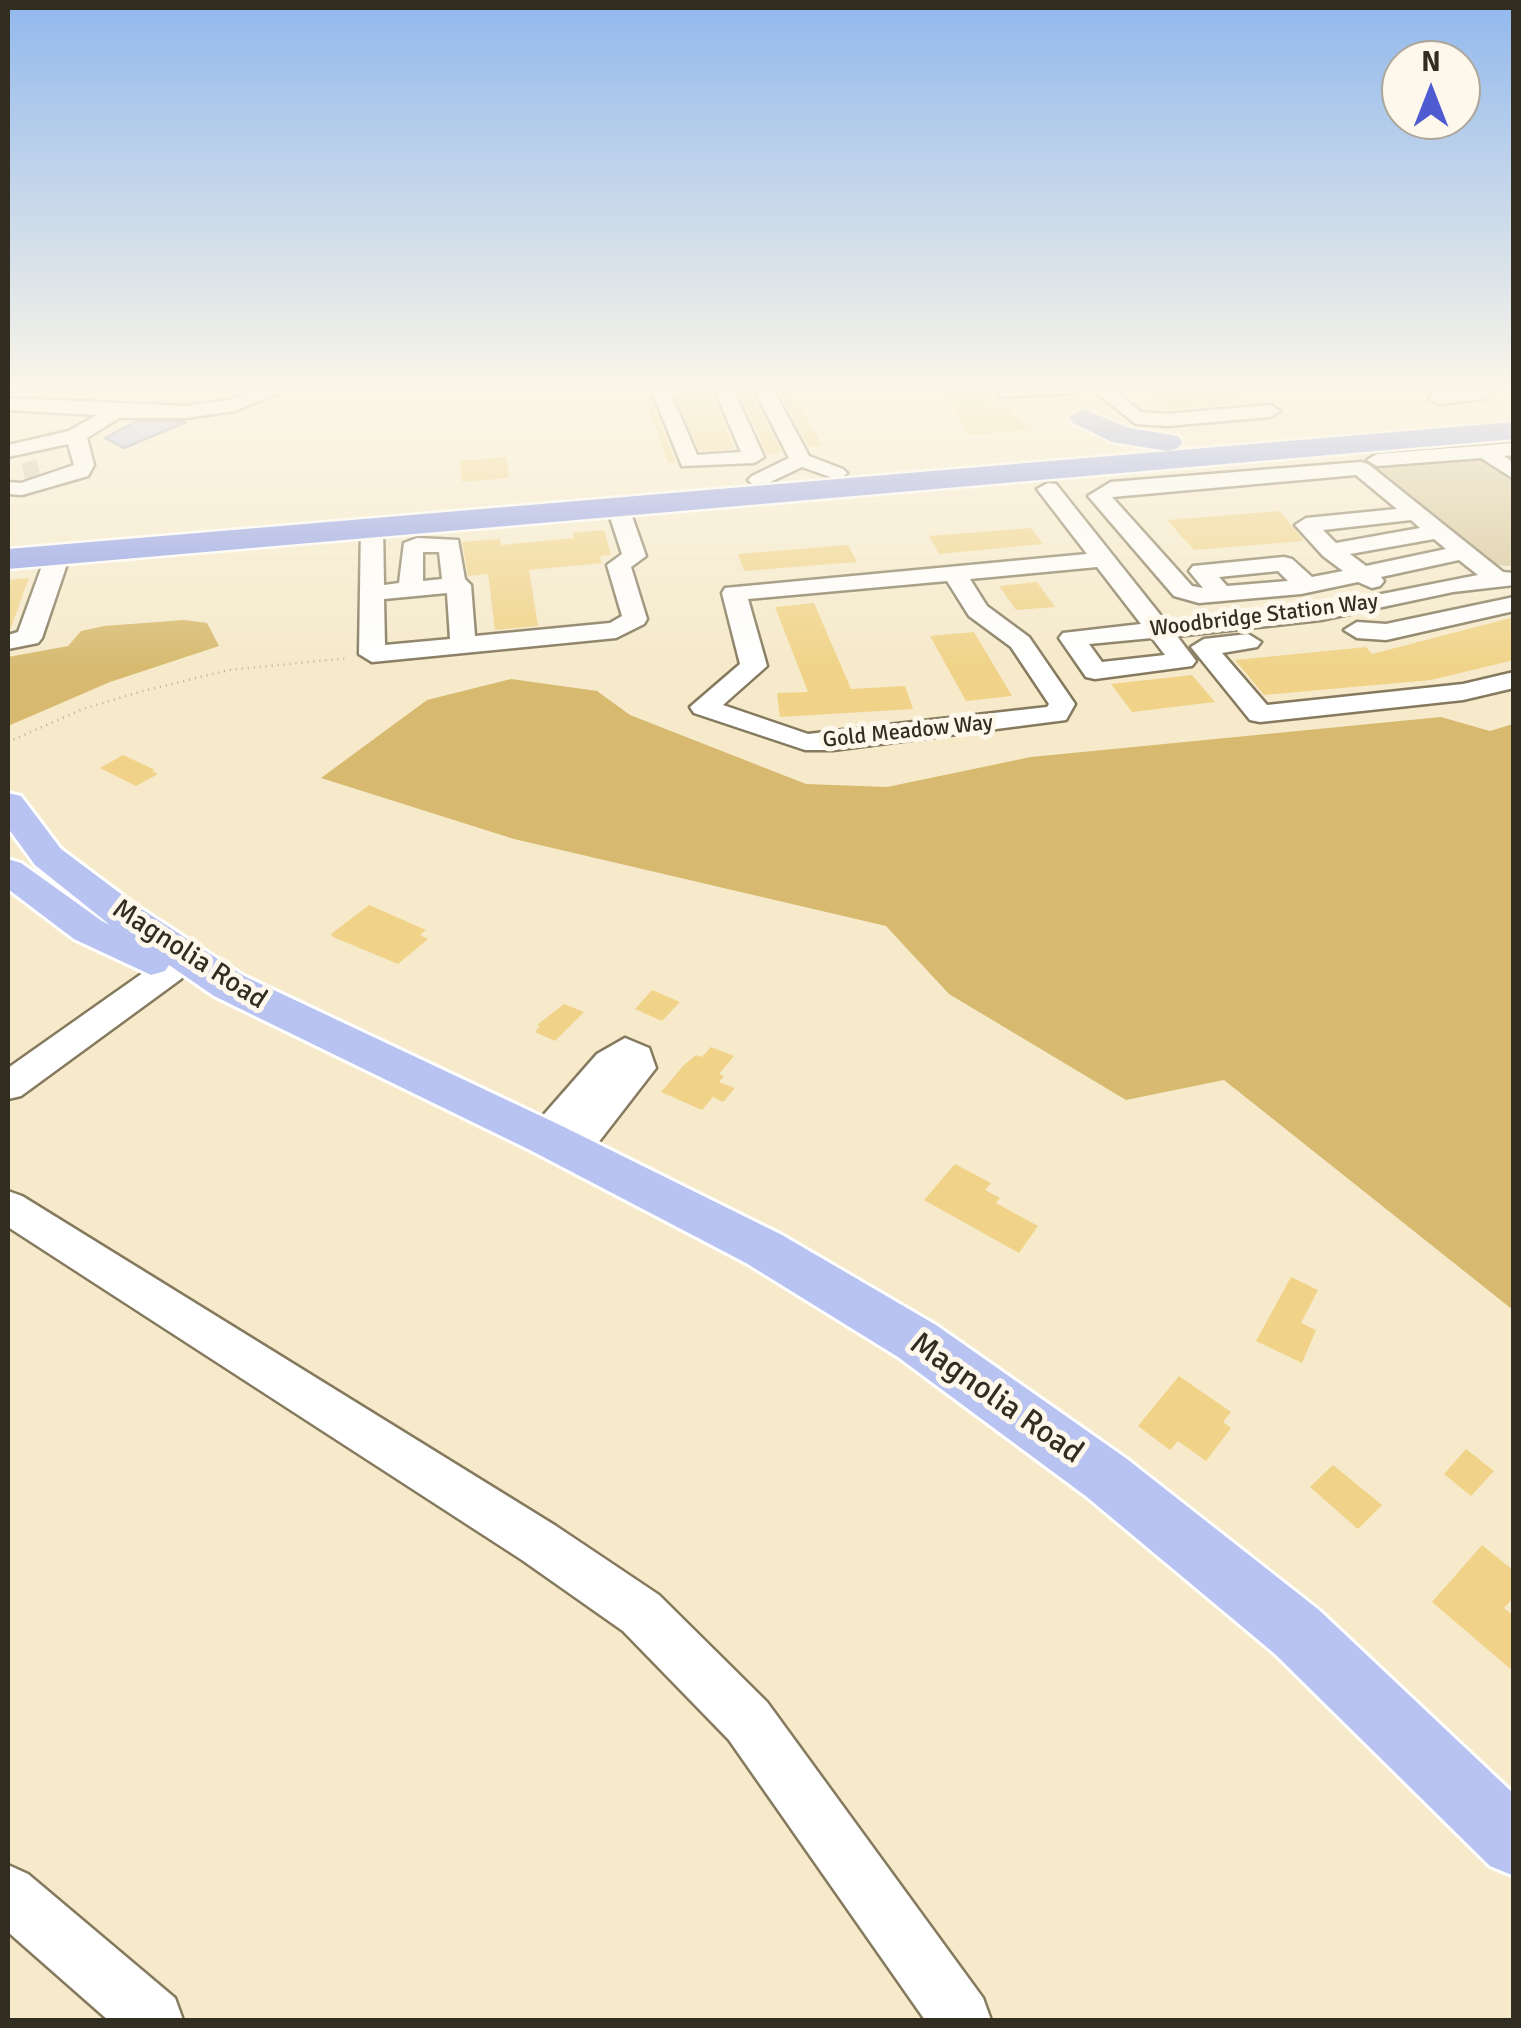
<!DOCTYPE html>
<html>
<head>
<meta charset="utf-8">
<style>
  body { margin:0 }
  #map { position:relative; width:1521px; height:2028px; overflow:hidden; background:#f6eacb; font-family:Signika,sans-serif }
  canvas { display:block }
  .frame { position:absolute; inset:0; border:10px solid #322d21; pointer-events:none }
  .north { position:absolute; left:1381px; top:40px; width:100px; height:100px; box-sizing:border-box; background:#fdf8eb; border:2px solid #aca79a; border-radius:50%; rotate:0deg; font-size:28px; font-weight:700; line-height:40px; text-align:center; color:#322d21 }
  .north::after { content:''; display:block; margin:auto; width:35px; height:45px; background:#4f5bd1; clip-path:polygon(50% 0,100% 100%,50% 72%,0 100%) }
</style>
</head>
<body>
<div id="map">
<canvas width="1521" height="2028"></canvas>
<div class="frame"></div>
<div class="north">N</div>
</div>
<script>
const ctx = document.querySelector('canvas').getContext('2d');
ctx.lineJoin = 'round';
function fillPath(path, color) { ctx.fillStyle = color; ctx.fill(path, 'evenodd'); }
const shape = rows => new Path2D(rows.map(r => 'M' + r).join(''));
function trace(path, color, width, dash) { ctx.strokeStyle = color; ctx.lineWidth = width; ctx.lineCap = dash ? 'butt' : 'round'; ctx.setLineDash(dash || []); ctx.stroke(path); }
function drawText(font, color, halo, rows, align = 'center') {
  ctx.font = font + ' Signika,sans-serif'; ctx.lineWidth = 10; ctx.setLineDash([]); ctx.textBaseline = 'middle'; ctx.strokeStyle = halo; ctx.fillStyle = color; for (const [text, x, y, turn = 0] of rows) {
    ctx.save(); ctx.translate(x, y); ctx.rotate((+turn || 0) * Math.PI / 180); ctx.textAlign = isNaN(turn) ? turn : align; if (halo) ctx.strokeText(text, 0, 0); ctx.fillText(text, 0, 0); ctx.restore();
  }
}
fillPath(shape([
  [1468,456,1487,458,1513,480,1513,566,1492,565,1373,470,1380,463]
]), '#d6c599');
fillPath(shape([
  [184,620,207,623,219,646,110,682,8,726,8,657,68,646,81,631,104,626],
  [511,679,597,691,630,715,806,784,887,787,1031,757,1441,717,1490,731,1513,724,1513,1310,1224,1080,1126,1100,949,994,886,926,514,839,321,778,427,700]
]), '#d7ba6f');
const water = shape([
  [137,421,182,421,186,422,124,448,105,438,137,421]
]);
fillPath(water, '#b0bdf4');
trace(water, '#8a92b5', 2.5);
fillPath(shape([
  [776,387,789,387,823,446,809,447],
  [1144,387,1227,387,1246,403,1168,410],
  [750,389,782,453,767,454,737,390],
  [982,390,998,409,1008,408,1028,429,971,435,953,413,960,413,944,393],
  [712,393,735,449,699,451,677,399],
  [644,396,650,396,676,462,668,462],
  [506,457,509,478,462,482,460,461],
  [1280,511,1304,541,1194,550,1167,520],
  [1031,528,1043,544,939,554,929,536],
  [604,530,611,555,600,556,602,563,529,570,538,626,495,630,488,574,468,576,462,542,500,539,501,545,574,538,573,533],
  [848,545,857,562,744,571,738,554],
  [29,578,10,630,8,630,8,580],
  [1037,582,1055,607,1016,610,999,586],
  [814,603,851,689,905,686,913,709,780,717,777,693,808,692,775,607],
  [1514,617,1514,660,1431,680,1264,695,1235,660,1366,647,1372,654],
  [974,632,1012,696,966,701,930,636],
  [1192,675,1215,702,1132,712,1111,684],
  [123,755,155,770,152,771,158,774,136,786,100,768],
  [369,905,426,930,420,935,428,939,398,964,333,937,331,934],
  [652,990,680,1002,662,1021,635,1009],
  [564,1004,584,1012,555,1041,535,1032,540,1026,537,1025],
  [711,1047,734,1056,719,1074,724,1076,719,1082,735,1088,723,1102,713,1097,702,1110,661,1092,684,1065,696,1055,702,1057],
  [955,1164,991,1183,985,1190,1000,1198,996,1203,1038,1226,1019,1253,924,1200],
  [1291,1277,1318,1290,1301,1323,1316,1330,1302,1363,1256,1341],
  [1179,1376,1231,1412,1223,1422,1231,1428,1206,1461,1178,1441,1170,1450,1138,1426],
  [1466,1449,1494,1471,1471,1496,1444,1474],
  [1333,1465,1382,1505,1358,1529,1310,1487],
  [1482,1545,1514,1571,1514,1597,1504,1608,1514,1616,1514,1672,1432,1602]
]), '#f0d388');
trace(shape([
  [24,474,39,470]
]), '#cfc4a9', 21, [21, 10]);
const minor = shape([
  [265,387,293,387,235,411,186,418,119,418,87,438,94,465,88,476,22,495,8,494,8,482,21,483,74,465,68,444,8,457,8,445,69,431,97,415,8,410,8,398,186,406,231,400,265,387],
  [654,387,732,387,764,457,754,463,682,466,652,391,654,387],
  [714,389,741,452,697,455,672,396,714,389],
  [753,387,772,387,809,456,843,469,847,473,843,477,836,479,802,467,766,484,752,484,748,480,752,476,789,458,753,387],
  [1006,387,1083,387,1074,393,999,397,997,393,1006,387],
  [1089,387,1110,387,1141,412,1167,414,1270,405,1280,411,1270,417,1167,426,1136,424,1089,387],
  [1467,387,1488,387,1492,393,1483,399,1439,404,1429,398,1432,394,1467,387],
  [1514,443,1514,455,1504,456,1514,463,1514,479,1481,458,1377,466,1367,460,1377,454,1514,443],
  [1361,462,1368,464,1503,572,1514,573,1514,585,1453,592,1321,620,1177,636,1196,661,1192,666,1095,679,1086,677,1059,638,1063,633,1141,624,1097,567,970,579,987,606,1029,637,1075,704,1066,720,833,750,805,750,694,713,690,707,740,664,722,593,725,588,1087,554,1037,489,1048,483,1056,484,1166,622,1321,606,1478,575,1459,560,1381,577,1384,581,1380,586,1372,588,1358,582,1301,594,1199,603,1174,596,1088,496,1111,482,1361,462],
  [1356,475,1397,509,1306,518,1295,525,1323,556,1343,571,1312,577,1292,559,1284,557,1193,566,1189,571,1203,588,1192,586,1112,497,1356,475],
  [1411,520,1420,528,1336,543,1323,530,1411,520],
  [1434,539,1446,549,1366,566,1350,554,1434,539],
  [1278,571,1288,581,1227,586,1219,577,1278,571],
  [947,581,969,616,1011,647,1049,704,1047,707,808,734,723,705,767,666,748,599,947,581],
  [1152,638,1165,655,1102,662,1089,644,1152,638],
  [617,498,628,505,646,556,631,567,647,619,644,624,616,638,372,662,359,654,361,526,364,521,380,521,383,526,384,585,399,583,404,543,417,538,458,540,465,579,471,585,475,636,610,623,622,616,607,565,622,554,606,505,617,498],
  [423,552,439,552,442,579,423,581,423,552],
  [447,593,450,639,385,645,384,599,447,593],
  [58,548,70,555,42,638,38,643,8,649,8,635,18,632,46,555,58,548],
  [1514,597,1514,611,1386,640,1357,638,1344,630,1357,622,1386,624,1514,597],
  [1248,634,1261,642,1257,647,1222,653,1267,705,1463,684,1514,672,1514,688,1463,700,1260,722,1250,720,1191,647,1204,639,1248,634],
  [169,960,181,963,186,971,181,979,21,1096,8,1099,8,1068,157,963,169,960],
  [625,1038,649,1048,656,1068,584,1161,570,1166,556,1161,551,1151,532,1148,527,1138,532,1128,597,1054,625,1038],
  [8,1191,22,1196,556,1526,659,1595,767,1702,983,1998,991,2020,925,2020,729,1740,623,1631,522,1560,8,1227,8,1191],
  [8,1865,28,1874,175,1998,183,2020,108,2020,8,1932,8,1865]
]);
const major = shape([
  [8,793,21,796,61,849,137,906,244,976,562,1126,782,1235,936,1325,1127,1459,1319,1610,1514,1794,1514,1876,1490,1866,1275,1654,1087,1497,898,1357,746,1263,530,1150,214,996,169,965,165,971,151,975,74,939,8,889,8,859,21,863,102,921,110,925,35,865,8,828,8,793]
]);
const highway = shape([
  [1083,409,1129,428,1178,436,1182,442,1178,448,1168,451,1112,442,1073,423,1069,417,1083,409],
  [1514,422,1514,439,8,569,8,549,1514,422]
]);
trace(minor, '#857a5e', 5);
trace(major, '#fff', 6);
trace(highway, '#fff', 5);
trace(shape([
  [8,742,83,709,139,692,229,670,348,658]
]), '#b9af96', 2.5, [1, 5]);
fillPath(minor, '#fff');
fillPath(major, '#b9c3f2');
fillPath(highway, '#8b9bea');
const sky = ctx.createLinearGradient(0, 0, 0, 671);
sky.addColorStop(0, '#91b8ed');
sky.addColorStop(0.58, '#fbf6e8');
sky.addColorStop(1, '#fbf6e800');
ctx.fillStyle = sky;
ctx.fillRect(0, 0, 1521, 671);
drawText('22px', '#322d21', '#fdf8eb', [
  ["Woodbridge Station Way",1264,616,-7],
  ["Gold Meadow Way",908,732,-6]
]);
drawText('28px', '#322d21', '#fdf8eb', [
  ["Magnolia Road",189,955,33]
]);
drawText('32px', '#322d21', '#fdf8eb', [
  ["Magnolia Road",996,1399,35]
]);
</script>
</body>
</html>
